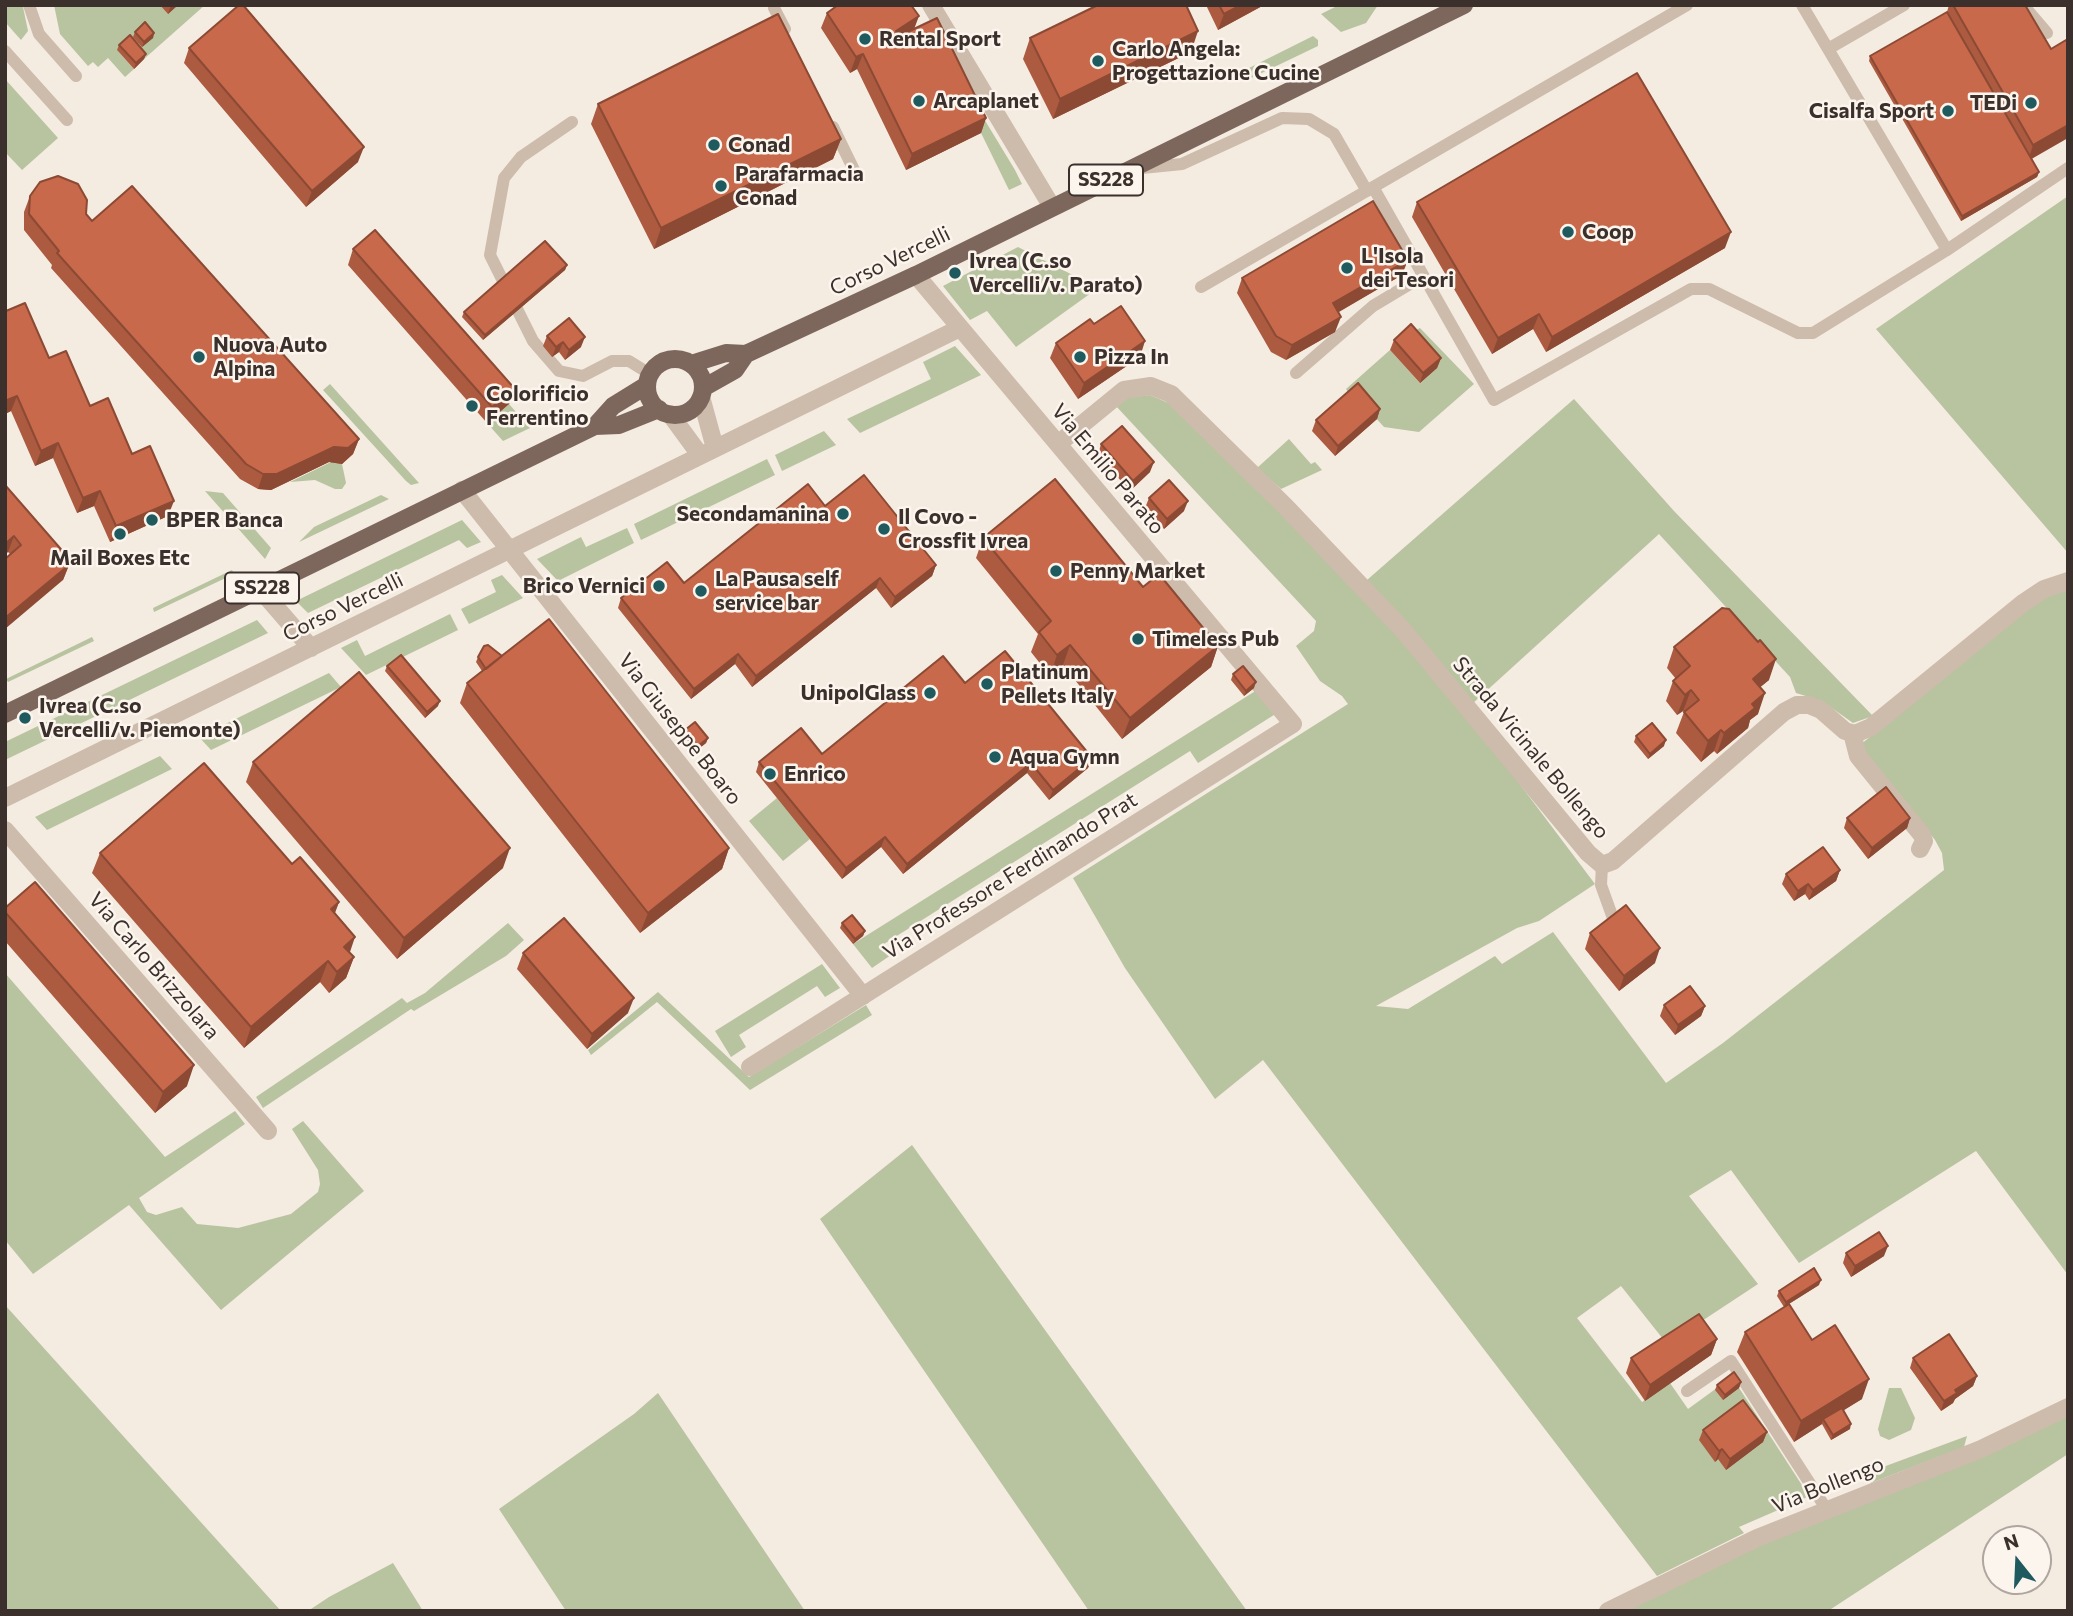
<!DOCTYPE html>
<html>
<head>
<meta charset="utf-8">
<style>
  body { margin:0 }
  #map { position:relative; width:2073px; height:1616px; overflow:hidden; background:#f4ebe1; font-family:Commissioner,sans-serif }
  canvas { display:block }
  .frame { position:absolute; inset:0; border:7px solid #3b302b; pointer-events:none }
  .north { position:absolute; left:1982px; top:1525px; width:70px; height:70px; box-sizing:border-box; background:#fbf5ee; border:2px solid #aea6a0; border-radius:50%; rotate:342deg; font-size:19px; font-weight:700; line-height:28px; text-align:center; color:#3b302b }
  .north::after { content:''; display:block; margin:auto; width:24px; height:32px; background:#1f5a5e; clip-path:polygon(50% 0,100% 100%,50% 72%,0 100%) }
</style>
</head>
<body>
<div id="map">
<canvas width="2073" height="1616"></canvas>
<div class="frame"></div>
<div class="north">N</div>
</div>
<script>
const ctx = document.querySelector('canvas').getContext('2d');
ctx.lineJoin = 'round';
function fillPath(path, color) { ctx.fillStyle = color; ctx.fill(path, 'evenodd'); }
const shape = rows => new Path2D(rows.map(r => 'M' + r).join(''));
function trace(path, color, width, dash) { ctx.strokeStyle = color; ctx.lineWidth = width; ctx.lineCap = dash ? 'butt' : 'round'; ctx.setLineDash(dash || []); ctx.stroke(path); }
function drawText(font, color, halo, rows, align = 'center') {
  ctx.font = font + ' Commissioner,sans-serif'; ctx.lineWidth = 5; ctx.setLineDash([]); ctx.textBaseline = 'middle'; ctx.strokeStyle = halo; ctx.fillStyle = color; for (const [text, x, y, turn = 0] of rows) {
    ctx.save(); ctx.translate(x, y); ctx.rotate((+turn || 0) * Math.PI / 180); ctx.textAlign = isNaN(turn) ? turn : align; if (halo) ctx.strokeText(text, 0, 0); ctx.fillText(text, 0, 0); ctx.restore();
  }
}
fillPath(shape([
  [5,5,23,7,28,31,21,40,5,22],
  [54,5,205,5,144,59,117,50,134,69,125,77,108,58,98,67,93,62,88,66,60,34],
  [1339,5,1378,5,1366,23,1341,32,1321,14],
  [932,33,1015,170,1022,184,1009,190],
  [1313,36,1318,40,1318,46,1245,81,1241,72],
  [5,79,58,138,22,170,5,152],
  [2068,196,2068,553,1876,329],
  [1018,247,1098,288,1016,347,987,311,970,320,943,286],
  [1420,328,1474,384,1419,432,1384,427,1354,394,1351,396,1346,389,1390,350,1420,383,1408,334],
  [955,346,981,375,860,433,847,419,931,379,923,362],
  [330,384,419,483,411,485,406,481,323,390],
  [1150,395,1173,405,1355,585,1476,726,1595,884,1539,921,1517,928,1376,1006,1408,1009,1495,956,1502,964,1553,932,1666,1083,1723,1043,1944,870,1942,853,1935,840,1860,745,2040,597,2068,585,2068,1275,1976,1151,1799,1263,1731,1170,1689,1196,1758,1284,1667,1344,1621,1286,1577,1318,1642,1402,1670,1383,1688,1409,1732,1377,1809,1496,1801,1500,1796,1494,1784,1499,1785,1507,1739,1527,1744,1533,1657,1576,1263,1060,1215,1099,1125,968,1073,878,1348,704,1342,696,1320,681,1296,646,1314,631,1316,621,1115,405,1126,398],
  [1574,399,1674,511,1873,716,1853,723,1822,701,1796,693,1790,677,1659,534,1472,704,1367,580],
  [509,404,530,428,503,441,487,423],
  [824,431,836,445,782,471,775,455],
  [1289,439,1311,464,1315,462,1322,470,1281,489,1257,468],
  [767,459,775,475,641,540,634,524],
  [333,461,342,464,346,483,342,489,335,489,315,480,290,482],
  [205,491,223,493,271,548,265,559],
  [381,495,389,499,299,542,314,527],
  [462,520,481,542,467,548,459,540,308,613,296,601],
  [627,528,634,543,558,581,537,559,581,537,586,547],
  [232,570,234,574,154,612,153,608],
  [502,575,523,598,469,624,461,609,496,592,491,580],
  [450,614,458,630,366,675,341,648,357,640,365,656],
  [257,620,268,633,5,760,5,742],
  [92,637,94,641,8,682,6,679],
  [329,673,341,687,211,750,199,737],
  [1257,690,1277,713,1198,763,1190,751,884,944,891,955,872,968,853,944],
  [160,756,172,769,47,830,35,817],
  [777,798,810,839,783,861,749,821],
  [508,923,524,940,506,956,414,1011,411,1009,263,1108,256,1097,402,998,407,1003,425,993],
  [822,964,840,988,825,997,817,986,739,1035,746,1047,731,1057,715,1031],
  [5,973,165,1157,235,1111,245,1124,139,1198,147,1212,156,1215,182,1207,197,1224,238,1228,291,1214,318,1192,320,1184,318,1170,292,1129,303,1121,364,1191,221,1310,129,1205,33,1274,5,1240],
  [658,992,749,1077,866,1005,872,1015,750,1090,657,1002,591,1055,588,1050],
  [912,1145,1247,1611,1089,1611,820,1219],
  [5,1305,281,1611,5,1611],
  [1889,1388,1901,1388,1915,1418,1911,1430,1889,1440,1880,1436,1878,1429],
  [658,1393,805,1611,566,1611,499,1509,634,1414],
  [2068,1414,2068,1454,1828,1611,1616,1611,1758,1543],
  [1967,1436,1964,1447,1871,1483,1864,1474],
  [393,1563,423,1611,308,1611,329,1597]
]), '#b8c4a0');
trace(shape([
  [29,5,39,34,76,76],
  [1802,5,1947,250],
  [2023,5,2047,33],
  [774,8,785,29],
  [1828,49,1904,5],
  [5,51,67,120],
  [572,122,521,157,504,178,490,255,533,341,559,371,583,376,612,361,629,361,650,374],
  [833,127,854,170],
  [1142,168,1182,164,1282,118,1309,119,1334,134,1367,191],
  [1373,187,1494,400,1691,289,1709,289,1798,333,1813,333,1947,250,2068,168],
  [1201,287,1687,5],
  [1296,373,1373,306,1423,276],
  [1602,865,1601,885,1614,921],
  [1687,1391,1731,1361,1827,1510]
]), '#cdbbac', 12);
trace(shape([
  [931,5,1052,207],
  [701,397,715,448],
  [670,414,700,455],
  [1058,444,1124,390,1151,386,1171,394,1286,507,1403,630,1588,853,1602,865,1613,861,1784,712,1797,705,1809,705,1821,710,1845,731,1855,734,1871,727,2023,603,2044,589,2068,581],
  [462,490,863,996],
  [260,589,311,648],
  [1852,733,1858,756,1922,835,1924,841,1920,849],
  [5,798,960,328],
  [5,830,268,1131],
  [750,1067,1293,724,916,275],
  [1608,1611,1757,1538,1981,1449,2068,1407]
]), '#cdbbac', 18);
trace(shape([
  '647 387a28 28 0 1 1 56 0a28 28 0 1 1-56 0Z',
  [691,364,726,353,746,354,916,275,1464,5],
  [703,388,735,370,746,354],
  [595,426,619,425,659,409],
  [5,714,595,426,613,406,647,385]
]), '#7d675c', 18);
fillPath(shape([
  [160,5,178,5,168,14],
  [1206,5,1264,5,1218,30],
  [1949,5,2025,5,2051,49,2031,159,2039,172,2037,177,1961,221,1869,61,1870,56,1947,12],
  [827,13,914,29,986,118,981,133,906,170,857,69,850,73,821,28],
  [135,32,154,33,153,38,142,47,133,37],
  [1030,38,1191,52,1053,119,1023,59],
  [119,45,146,54,144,59,134,69,117,50],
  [189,48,358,162,306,207,184,63],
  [598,104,841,139,833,159,654,249,591,124],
  [30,196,86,214,92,221,359,439,353,454,342,464,329,462,271,490,258,489,240,479,51,268,52,265,24,230,24,212],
  [1417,202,1725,248,1546,352,1533,329,1492,354,1412,217],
  [353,249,514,388,509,404,487,423,348,265],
  [567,265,565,270,483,340,462,317,464,312],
  [1402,275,1338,312,1335,332,1286,360,1271,352,1237,293,1242,278],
  [5,310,132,454,168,516,110,542,94,506,77,513,53,458,35,466,11,411,5,414],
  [1094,324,1140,357,1078,399,1050,358,1056,343],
  [547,336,581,347,565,360,559,352,552,357,543,346],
  [1394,340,1441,358,1437,368,1420,383,1390,350],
  [1380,409,1377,419,1335,456,1312,431,1316,420],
  [1101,444,1150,472,1130,491,1098,455],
  [5,485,69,565,63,580,10,554,8,552,5,554],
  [1149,498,1184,511,1164,529,1145,508],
  [825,506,936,565,932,576,891,608,876,588,752,687,735,664,691,699,618,608,621,598,684,583],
  [983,538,1143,587,1218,646,1211,667,1122,739,1063,665,1050,676,1031,652,1038,634,976,558],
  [1674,647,1769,680,1760,687,1758,714,1750,720,1748,728,1717,754,1714,751,1701,762,1676,733,1684,712,1683,711,1677,715,1666,701,1673,681,1676,679,1667,668],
  [478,657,729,848,722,869,640,933,460,703,467,683,482,671,476,662],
  [387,666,438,706,425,718,385,671],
  [1233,674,1254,688,1244,696,1231,680],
  [965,683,1092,758,1088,768,1049,800,1027,773,903,874,881,847,842,879,756,772,759,762,822,754],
  [685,730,708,738,706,743,696,751,683,735],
  [1636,736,1664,746,1648,759,1634,742],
  [253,762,503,868,397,959,246,782],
  [1847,818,1910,818,1907,828,1868,859,1844,828],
  [100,853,339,902,335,913,350,953,354,957,346,978,329,993,320,982,244,1048,92,873],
  [1840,870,1836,881,1809,900,1805,894,1794,901,1782,884,1786,874],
  [5,908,187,1086,155,1113,5,941],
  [842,923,865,931,863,936,853,944,840,928],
  [1590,933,1655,963,1619,991,1585,949],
  [523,953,628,1013,587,1049,517,969],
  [1664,1005,1705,1006,1701,1016,1675,1035,1660,1016],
  [1846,1253,1884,1256,1851,1277,1843,1263],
  [1819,1285,1784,1307,1777,1296,1779,1291],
  [1745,1332,1812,1340,1862,1399,1843,1410,1850,1429,1831,1440,1822,1424,1794,1442,1737,1352],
  [1717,1339,1711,1355,1645,1401,1626,1373,1631,1358],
  [1913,1358,1977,1376,1973,1386,1955,1399,1953,1403,1941,1411,1910,1368],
  [1741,1382,1739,1388,1723,1400,1715,1390,1717,1385],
  [1703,1430,1767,1432,1763,1442,1726,1470,1718,1459,1715,1462,1699,1440]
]), '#ac5a40');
fillPath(shape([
  [171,5,178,5,168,14],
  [1241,5,1264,5,1218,30,1224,14],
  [919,16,913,32,891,47,896,31],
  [1198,31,1191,52,1053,119,1060,99],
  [154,33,153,38,142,47,144,42],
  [146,54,144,59,134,69,136,63],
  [863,54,857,69,850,73,856,57],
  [986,118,981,133,906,170,912,154],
  [2068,125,2068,138,2028,161,2033,145],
  [841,139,833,159,654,249,661,228],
  [364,147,358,162,306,207,312,191],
  [2039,172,2037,177,1961,221,1962,216],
  [1731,232,1725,248,1546,352,1552,337],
  [1408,260,1402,275,1327,319,1333,303],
  [567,265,565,270,483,340,485,335],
  [1539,314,1533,329,1492,354,1498,338],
  [1341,317,1335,332,1286,360,1292,345],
  [585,337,581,347,565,360,569,350],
  [1145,341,1140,357,1078,399,1084,383],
  [563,342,559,352,552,357,556,347],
  [1441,358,1437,368,1420,383,1423,373],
  [514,388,509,404,487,423,492,407],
  [17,396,11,411,5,414,5,401],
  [1380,409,1377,419,1335,456,1338,446],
  [359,439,353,454,342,464,329,462,271,490,258,489,263,474],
  [58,443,53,458,35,466,41,451],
  [1154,462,1150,472,1130,491,1133,481],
  [100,491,94,506,77,513,83,498],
  [174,501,168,516,110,542,116,526],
  [1188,501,1184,511,1164,529,1167,519],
  [14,536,8,552,5,554,5,544],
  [69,565,63,580,5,629,5,618],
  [936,565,932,576,891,608,895,597],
  [880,578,876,588,752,687,756,676],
  [1070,645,1063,665,1050,676,1057,655],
  [1218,646,1211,667,1122,739,1130,718],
  [738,654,735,664,691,699,694,689],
  [1776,659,1769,680,1746,699,1753,679],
  [1256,682,1254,688,1244,696,1246,691],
  [1691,690,1683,711,1677,715,1685,695],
  [1765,693,1758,714,1750,720,1748,728,1717,754,1724,733,1752,704],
  [440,701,438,706,425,718,427,712],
  [1721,730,1714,751,1701,762,1708,741],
  [708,738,706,743,696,751,698,746],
  [1666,740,1664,746,1648,759,1650,754],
  [1092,758,1088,768,1049,800,1053,790],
  [1031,763,1027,773,903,874,907,864],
  [1910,818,1907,828,1868,859,1872,848],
  [885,837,881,847,842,879,846,868],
  [510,848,503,868,397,959,404,938],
  [729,848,722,869,640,933,648,913],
  [1840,870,1836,881,1809,900,1813,890],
  [1808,884,1805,894,1794,901,1798,891],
  [339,902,331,922,331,909],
  [865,931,863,936,853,944,855,939],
  [355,937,348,958,344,947],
  [1660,948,1655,963,1619,991,1624,976],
  [354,957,346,978,329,993,337,972],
  [328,961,320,982,244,1048,251,1027],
  [634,998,628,1013,587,1049,592,1034],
  [1705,1006,1701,1016,1675,1035,1678,1025],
  [194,1065,187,1086,155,1113,163,1092],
  [1888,1246,1884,1256,1851,1277,1855,1266],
  [1821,1280,1819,1285,1784,1307,1786,1302],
  [1717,1339,1711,1355,1645,1401,1650,1385],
  [1977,1376,1973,1386,1955,1399,1953,1403,1941,1411,1944,1401,1955,1390],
  [1869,1379,1862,1399,1825,1422,1823,1419,1822,1424,1794,1442,1801,1421],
  [1741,1382,1739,1388,1723,1400,1725,1395],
  [1851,1424,1850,1429,1831,1440,1833,1435],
  [1767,1432,1763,1442,1726,1470,1730,1459],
  [1722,1449,1718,1459,1715,1462,1719,1451]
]), '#8c4a34');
const building = shape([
  [239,5,243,5,364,147,312,191,189,48,239,5],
  [838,5,911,5,919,16,896,31,899,36,937,18,986,118,912,154,863,54,856,57,827,13,838,5],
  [1098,5,1186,5,1198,31,1060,99,1030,38,1098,5],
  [1219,5,1241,5,1224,14,1219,5],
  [1953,5,2025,5,2051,49,2066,40,2068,43,2068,125,2033,145,1953,5],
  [1947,12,2039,172,1962,216,1870,56,1947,12],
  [778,14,841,139,661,228,598,104,778,14],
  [145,22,154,33,144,42,135,32,145,22],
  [130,35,146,54,136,63,119,45,130,35],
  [1637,73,1731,232,1552,337,1539,314,1498,338,1417,202,1637,73],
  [58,176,78,184,87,200,86,214,92,221,132,186,359,439,348,448,334,447,277,474,263,474,246,464,57,253,59,251,29,214,30,196,40,182,58,176],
  [1373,201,1408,260,1333,303,1341,317,1292,345,1276,336,1242,278,1373,201],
  [375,230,514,388,492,407,353,249,375,230],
  [545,241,567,265,485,335,464,312,545,241],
  [25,303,49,358,66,351,90,406,108,398,132,454,150,446,174,501,116,526,100,491,83,498,58,443,41,451,17,396,5,401,5,310,6,311,25,303],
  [1121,306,1145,341,1084,383,1056,343,1090,319,1094,324,1121,306],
  [569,318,585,337,569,350,563,342,556,347,547,336,569,318],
  [1411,324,1441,358,1423,373,1394,340,1411,324],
  [1358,383,1380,409,1338,446,1316,420,1358,383],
  [1122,426,1154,462,1133,481,1101,444,1122,426],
  [864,475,936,565,895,597,880,578,756,676,738,654,694,689,621,598,667,562,684,583,808,484,825,506,864,475],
  [1055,479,1143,587,1159,574,1218,646,1130,718,1070,645,1057,655,1039,632,1051,621,983,538,1055,479],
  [1169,480,1188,501,1167,519,1149,498,1169,480],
  [5,485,66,555,69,565,5,618,5,559,21,545,14,536,5,544,5,485],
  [1722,608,1729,609,1758,642,1760,640,1776,659,1753,679,1765,693,1752,704,1755,708,1724,733,1721,730,1708,741,1684,712,1699,700,1691,690,1685,695,1673,681,1690,666,1674,647,1722,608],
  [549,619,729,848,648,913,467,683,549,619],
  [488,645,502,656,486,669,478,657,484,646,488,645],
  [1005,651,1092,758,1053,790,1031,763,907,864,885,837,846,868,759,762,801,728,822,754,943,656,965,683,1005,651],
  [401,655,440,701,427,712,387,666,401,655],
  [1243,666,1256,682,1246,691,1233,674,1243,666],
  [359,672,510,848,404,938,253,762,359,672],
  [695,722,708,738,698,746,685,730,695,722],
  [1652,723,1666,740,1650,754,1636,736,1652,723],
  [204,763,292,864,300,857,339,902,331,909,355,937,344,947,354,957,337,972,328,961,251,1027,100,853,204,763],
  [1886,787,1910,818,1872,848,1847,818,1886,787],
  [1823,847,1840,870,1813,890,1808,884,1798,891,1786,874,1823,847],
  [35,882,194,1065,163,1092,5,912,5,908,35,882],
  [1626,905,1660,948,1624,976,1590,933,1626,905],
  [852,915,865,931,855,939,842,923,852,915],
  [564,918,634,998,592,1034,523,953,564,918],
  [1690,986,1705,1006,1678,1025,1664,1005,1690,986],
  [1879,1232,1888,1246,1855,1266,1846,1253,1879,1232],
  [1814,1268,1821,1280,1786,1302,1779,1291,1814,1268],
  [1789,1304,1812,1340,1835,1325,1869,1379,1801,1421,1745,1332,1789,1304],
  [1699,1314,1717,1339,1650,1385,1631,1358,1699,1314],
  [1949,1334,1977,1376,1955,1390,1957,1393,1944,1401,1913,1358,1949,1334],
  [1734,1372,1741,1382,1725,1395,1717,1385,1734,1372],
  [1743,1400,1767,1432,1730,1459,1722,1449,1719,1451,1703,1430,1743,1400],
  [1842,1408,1851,1424,1833,1435,1823,1419,1842,1408]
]);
fillPath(building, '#c8694b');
trace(building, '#8c4a34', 2);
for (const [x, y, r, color] of [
  [865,39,7,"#1f5a5e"],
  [1098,61,7,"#1f5a5e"],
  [919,101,7,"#1f5a5e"],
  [2031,103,7,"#1f5a5e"],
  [1948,111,7,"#1f5a5e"],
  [714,145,7,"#1f5a5e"],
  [721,186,7,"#1f5a5e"],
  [1568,232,7,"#1f5a5e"],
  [1347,268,7,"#1f5a5e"],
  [955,273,7,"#1f5a5e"],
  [199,357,7,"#1f5a5e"],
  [1080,357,7,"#1f5a5e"],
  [472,406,7,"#1f5a5e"],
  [843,514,7,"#1f5a5e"],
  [152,520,7,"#1f5a5e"],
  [884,529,7,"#1f5a5e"],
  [120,534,7,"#1f5a5e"],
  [1056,571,7,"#1f5a5e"],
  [659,586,7,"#1f5a5e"],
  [701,591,7,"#1f5a5e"],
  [1138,639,7,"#1f5a5e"],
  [987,684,7,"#1f5a5e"],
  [930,693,7,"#1f5a5e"],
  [25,718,7,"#1f5a5e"],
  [995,757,7,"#1f5a5e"],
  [770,774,7,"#1f5a5e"]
]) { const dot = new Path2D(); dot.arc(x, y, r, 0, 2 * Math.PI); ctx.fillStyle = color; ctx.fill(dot); trace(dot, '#fbf5ee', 2.5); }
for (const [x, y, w] of [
  [1106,180,74],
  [262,588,74]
]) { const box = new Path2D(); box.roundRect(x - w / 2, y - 15.5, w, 31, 5); ctx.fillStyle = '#fbf5ee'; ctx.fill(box); trace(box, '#3b302b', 2); }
drawText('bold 19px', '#3b302b', null, [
  ["SS228",1106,180],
  ["SS228",262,588]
]);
drawText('bold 21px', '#3b302b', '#fbf5ee', [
  ["Rental Sport",879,39],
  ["Carlo Angela:",1112,49],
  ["Progettazione Cucine",1112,73],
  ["Arcaplanet",933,101],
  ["TEDi",2017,103,"right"],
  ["Cisalfa Sport",1934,111,"right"],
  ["Conad",728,145],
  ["Parafarmacia",735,174],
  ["Conad",735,198],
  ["Coop",1582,232],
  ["L'Isola",1361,256],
  ["dei Tesori",1361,280],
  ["Ivrea (C.so",969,261],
  ["Vercelli/v. Parato)",969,285],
  ["Nuova Auto",213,345],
  ["Alpina",213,369],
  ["Pizza In",1094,357],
  ["Colorificio",486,394],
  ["Ferrentino",486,418],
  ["Secondamanina",829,514,"right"],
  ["Il Covo -",898,517],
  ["Crossfit Ivrea",898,541],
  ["BPER Banca",166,520],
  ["Mail Boxes Etc",120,558,"center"],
  ["Penny Market",1070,571],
  ["La Pausa self",715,579],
  ["service bar",715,603],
  ["Brico Vernici",645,586,"right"],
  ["Timeless Pub",1152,639],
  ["Platinum",1001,672],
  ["Pellets Italy",1001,696],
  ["UnipolGlass",916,693,"right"],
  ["Ivrea (C.so",39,706],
  ["Vercelli/v. Piemonte)",39,730],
  ["Aqua Gymn",1009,757],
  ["Enrico",784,774]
], 'left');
drawText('21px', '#3b302b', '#fbf5ee', [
  ["Corso Vercelli",890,261,-26],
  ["Via Emilio Parato",1108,469,50],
  ["Corso Vercelli",343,607,-26],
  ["Via Giuseppe Boaro",680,729,52],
  ["Strada Vicinale Bollengo",1531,748,50],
  ["Via Professore Ferdinando Prat",1010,876,-32],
  ["Via Carlo Brizzolara",154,966,49],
  ["Via Bollengo",1828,1485,-22]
]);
</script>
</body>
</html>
